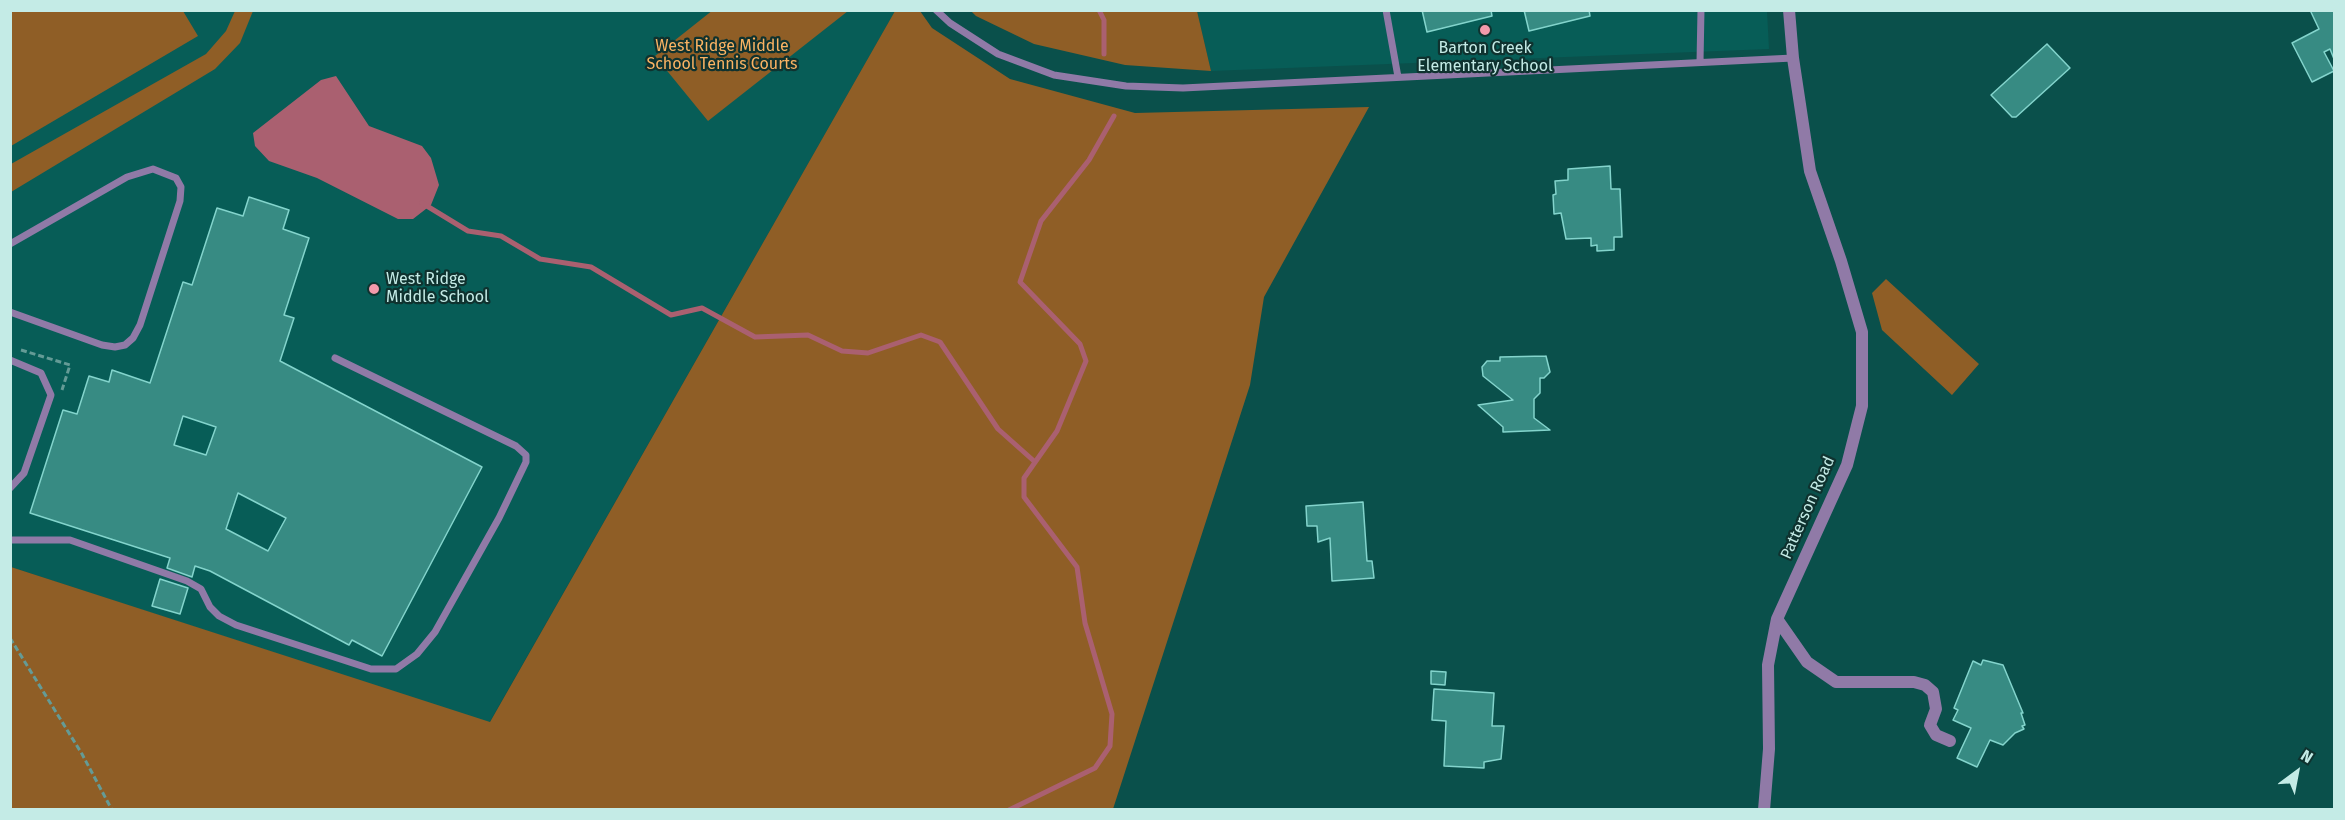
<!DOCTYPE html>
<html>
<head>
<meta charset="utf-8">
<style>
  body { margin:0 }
  #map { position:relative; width:2345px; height:820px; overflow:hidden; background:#0a504b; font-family:"Fira Sans",sans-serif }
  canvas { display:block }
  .frame { position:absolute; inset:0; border:12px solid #c4ebe6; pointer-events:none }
  .north { position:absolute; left:2267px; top:742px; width:60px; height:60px; -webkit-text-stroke:4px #0f322f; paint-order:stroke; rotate:32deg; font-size:16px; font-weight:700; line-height:24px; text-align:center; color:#c4ebe6 }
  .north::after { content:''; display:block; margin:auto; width:21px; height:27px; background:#c4ebe6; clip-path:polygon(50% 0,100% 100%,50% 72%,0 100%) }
</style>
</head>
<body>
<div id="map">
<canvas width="2345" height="820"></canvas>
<div class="frame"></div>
<div class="north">N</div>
</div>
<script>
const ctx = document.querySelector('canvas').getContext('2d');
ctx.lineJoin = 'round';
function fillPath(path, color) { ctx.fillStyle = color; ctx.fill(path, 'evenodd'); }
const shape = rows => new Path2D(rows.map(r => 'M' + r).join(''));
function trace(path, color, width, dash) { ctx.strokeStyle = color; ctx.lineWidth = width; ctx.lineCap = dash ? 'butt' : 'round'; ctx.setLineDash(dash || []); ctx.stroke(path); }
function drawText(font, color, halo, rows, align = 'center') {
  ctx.font = font + ' "Fira Sans",sans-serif'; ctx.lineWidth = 4.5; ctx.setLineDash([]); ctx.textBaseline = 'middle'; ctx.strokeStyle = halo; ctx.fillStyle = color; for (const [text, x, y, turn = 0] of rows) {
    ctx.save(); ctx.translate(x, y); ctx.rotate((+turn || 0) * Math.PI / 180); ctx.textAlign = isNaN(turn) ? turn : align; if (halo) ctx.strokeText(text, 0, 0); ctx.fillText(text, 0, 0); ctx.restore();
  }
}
fillPath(shape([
  [11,11,895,11,489,723,11,567],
  [1197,11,1767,11,1769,49,1211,71]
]), '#075d57');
fillPath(shape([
  [713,10,848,10,848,11,708,121,655,56],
  [10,11,183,11,198,36,11,146],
  [235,11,253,11,240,43,215,69,11,192,11,164,206,54,226,31],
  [895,11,920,11,932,28,1010,79,1135,113,1369,107,1264,297,1250,385,1113,809,11,809,11,567,490,722],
  [971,11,1197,11,1211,71,1125,65,1034,44,976,16],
  [1886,279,1979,364,1952,395,1882,330,1872,293]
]), '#8f5e26');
fillPath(shape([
  [336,76,369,126,422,146,431,158,439,185,431,205,413,219,398,219,317,178,269,161,255,146,253,133,321,80]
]), '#aa6070');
trace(shape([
  [1099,10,1104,20,1104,54],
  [422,203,468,231,501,236,540,259,591,267,671,315,702,308,755,337,808,335,842,351,868,353,921,335,940,342,998,429,1035,462],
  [1009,810,1095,768,1110,746,1112,714,1085,623,1077,567,1024,497,1024,478,1057,431,1086,361,1080,344,1020,282,1041,221,1089,160,1114,116]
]), '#aa6070', 5);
const building = shape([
  [1422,10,1491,10,1492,16,1427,32,1422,10],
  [1524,10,1589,10,1590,16,1529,31,1524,10],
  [2310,10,2334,10,2334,59,2330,49,2324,52,2334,71,2312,82,2292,43,2319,29,2310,10],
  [2047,44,2070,68,2016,117,2012,117,1991,95,2047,44],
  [1610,166,1611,189,1620,189,1622,237,1614,237,1614,250,1597,251,1597,245,1591,246,1591,238,1566,239,1561,213,1554,214,1553,195,1556,194,1555,181,1568,180,1568,169,1610,166],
  [249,197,289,210,283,229,309,238,284,315,294,318,280,361,482,467,382,656,352,640,349,645,210,571,195,566,192,577,167,568,170,558,30,513,63,410,77,414,89,376,109,382,112,370,150,383,183,282,192,285,217,208,243,216,249,197],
  [183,416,216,427,206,455,174,445,183,416],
  [238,493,286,518,268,551,226,529,238,493],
  [1546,356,1550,372,1544,378,1540,378,1540,393,1534,399,1534,418,1550,430,1503,432,1503,427,1478,405,1513,400,1483,376,1482,367,1487,361,1500,361,1500,357,1546,356],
  [1363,502,1367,561,1372,561,1374,578,1332,581,1330,538,1318,542,1317,526,1307,526,1306,506,1363,502],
  [160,579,188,588,180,614,152,606,160,579],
  [1983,660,2003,665,2023,713,2021,713,2025,725,2022,726,2024,729,2015,733,2003,745,1990,740,1977,767,1957,758,1971,728,1953,720,1958,710,1954,708,1973,661,1981,665,1983,660],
  [1431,671,1446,672,1445,685,1431,684,1431,671],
  [1434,689,1494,693,1492,726,1504,726,1501,759,1484,762,1484,768,1444,766,1446,721,1432,720,1434,689]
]);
fillPath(building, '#378b83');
trace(building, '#83d4cc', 1.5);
trace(shape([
  [21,350,70,365,62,390],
  [10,638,82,754,112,810]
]), '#649b96', 3, [6, 3]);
trace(shape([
  [936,10,950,23,998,54,1054,75,1126,86,1183,88,1793,58],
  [1386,10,1398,77],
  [1700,62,1701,10],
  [10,244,127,177,153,169,176,178,181,187,180,201,140,325,133,338,125,345,115,347,102,345,10,312],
  [10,360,41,373,51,395,24,473,10,488],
  [10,540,70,540,187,581,201,589,210,607,219,616,236,625,371,669,396,669,417,654,435,632,499,518,526,462,526,455,516,446,335,358]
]), '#907aa7', 7);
trace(shape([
  [1777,619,1807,662,1836,682,1914,682,1925,685,1933,692,1936,709,1930,725,1936,735,1950,741],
  [1764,810,1769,749,1768,665,1777,619,1847,465,1862,406,1862,332,1841,261,1810,171,1793,58,1789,10]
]), '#907aa7', 12);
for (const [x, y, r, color] of [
  [1485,30,6,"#f39aab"],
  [374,289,6,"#f39aab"]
]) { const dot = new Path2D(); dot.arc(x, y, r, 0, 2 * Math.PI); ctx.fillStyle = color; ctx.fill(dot); trace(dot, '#0f322f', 2); }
drawText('16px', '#fab363', '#0f322f', [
  ["West Ridge Middle",722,47],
  ["School Tennis Courts",722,65]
]);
drawText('16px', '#c4ebe6', '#0f322f', [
  ["Barton Creek",1485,49],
  ["Elementary School",1485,67],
  ["West Ridge",386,280,"left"],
  ["Middle School",386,298,"left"]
]);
drawText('16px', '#c4ebe6', '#0f322f', [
  ["Patterson Road",1808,508,-66]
]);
</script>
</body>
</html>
